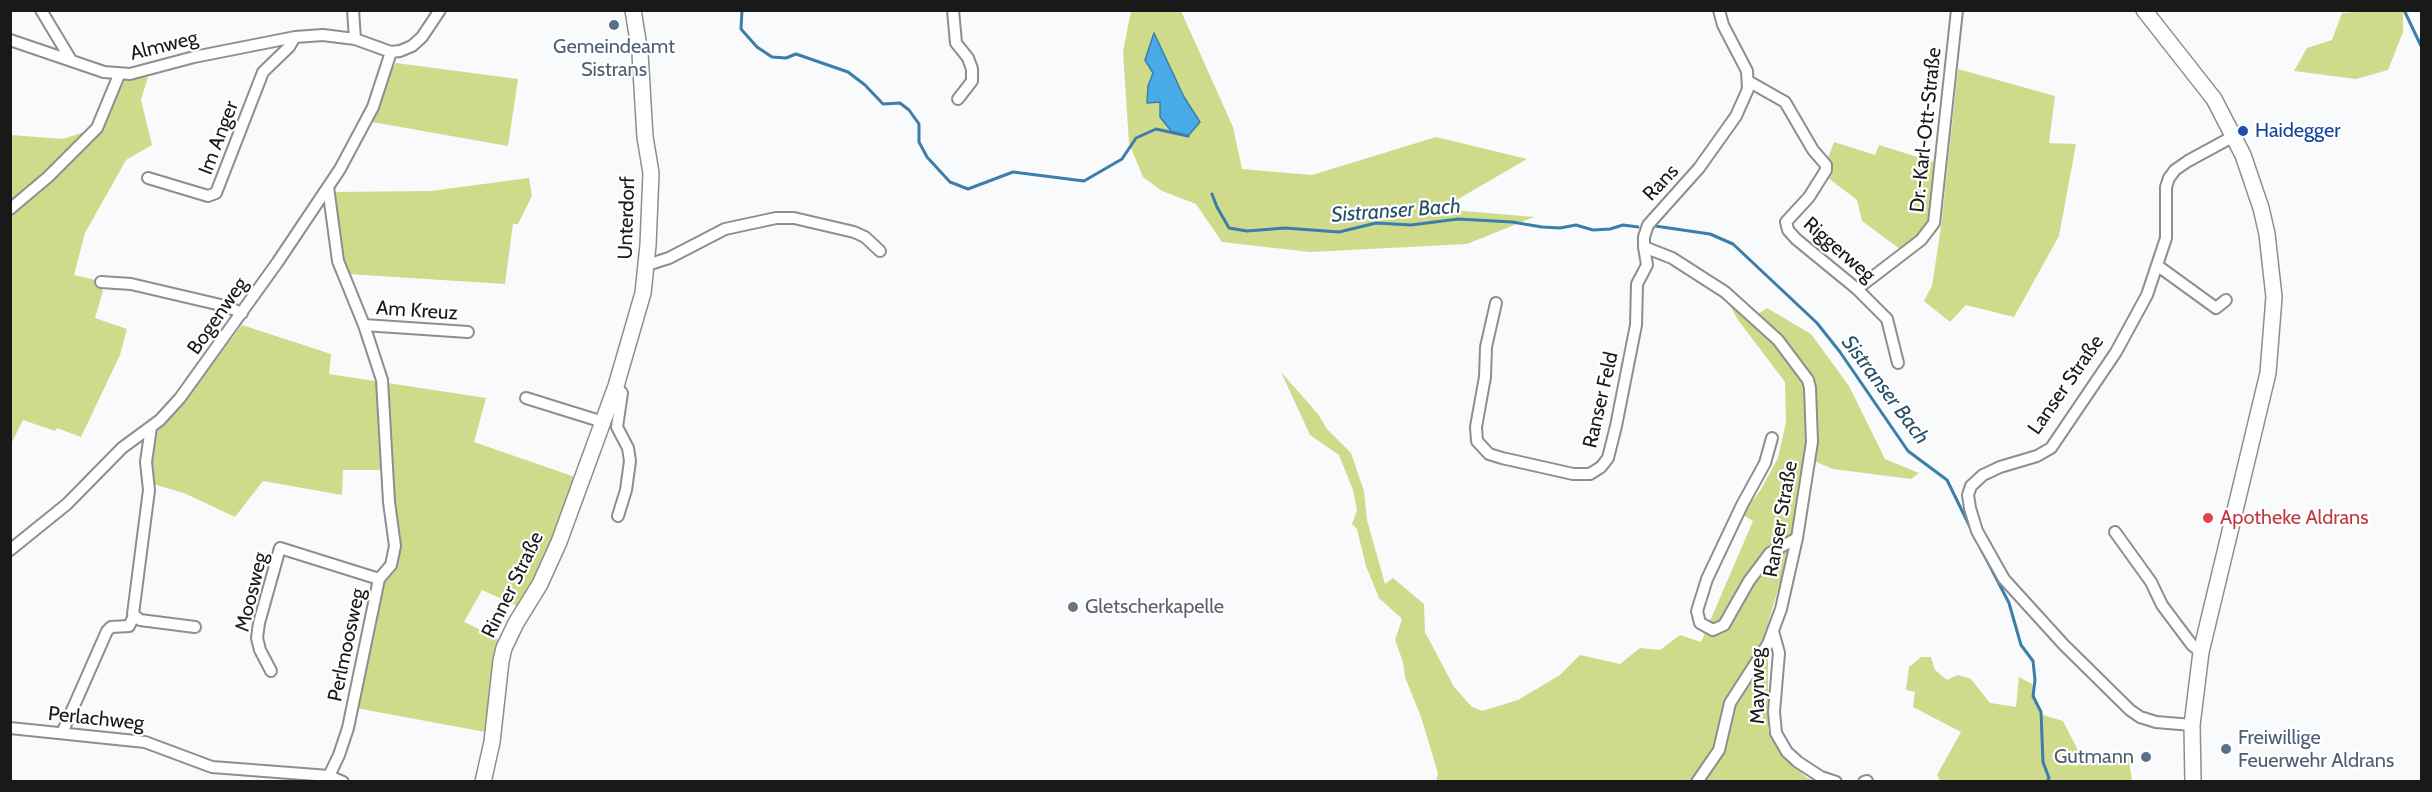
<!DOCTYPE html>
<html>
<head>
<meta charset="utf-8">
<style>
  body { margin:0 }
  #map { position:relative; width:2432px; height:792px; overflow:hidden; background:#f9fafb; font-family:Cabin,sans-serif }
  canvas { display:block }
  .frame { position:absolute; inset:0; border:12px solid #181919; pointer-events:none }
</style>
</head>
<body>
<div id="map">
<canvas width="2432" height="792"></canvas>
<div class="frame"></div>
</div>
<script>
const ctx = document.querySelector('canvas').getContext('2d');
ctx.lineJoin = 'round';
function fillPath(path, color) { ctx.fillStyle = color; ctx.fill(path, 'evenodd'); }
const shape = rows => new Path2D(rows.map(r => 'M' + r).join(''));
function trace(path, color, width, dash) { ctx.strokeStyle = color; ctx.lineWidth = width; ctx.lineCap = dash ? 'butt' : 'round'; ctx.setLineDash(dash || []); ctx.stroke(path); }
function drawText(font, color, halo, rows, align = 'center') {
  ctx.font = font + ' Cabin,sans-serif'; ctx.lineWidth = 4.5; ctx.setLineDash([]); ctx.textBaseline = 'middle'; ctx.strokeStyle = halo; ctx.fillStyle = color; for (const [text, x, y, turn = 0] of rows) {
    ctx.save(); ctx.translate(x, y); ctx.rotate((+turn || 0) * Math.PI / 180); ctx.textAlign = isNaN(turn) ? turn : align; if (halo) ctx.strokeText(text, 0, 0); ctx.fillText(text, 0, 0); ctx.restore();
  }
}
fillPath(shape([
  [1131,11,1181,11,1233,127,1242,169,1312,175,1436,137,1527,159,1441,209,1534,217,1467,244,1310,252,1222,242,1196,204,1162,191,1143,177,1129,143,1123,52],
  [1153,73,1184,97,1200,122,1160,102,1148,86],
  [2370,11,2403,11,2403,32,2388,70,2356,79,2294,71,2307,48,2332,40,2342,13],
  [396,63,518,79,508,146,372,122,389,74],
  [1958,69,2055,96,2049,143,2076,144,2059,236,2014,317,1966,305,1950,322,1924,301,1932,286,1941,227],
  [148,77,141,100,152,145,126,160,85,233,74,275,95,280,103,291,95,318,127,329,120,355,81,437,57,428,55,431,23,420,11,444,11,135,63,139,102,126,124,81],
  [1834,142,1875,155,1879,145,1937,163,1929,217,1921,233,1900,249,1862,221,1857,200,1827,177,1828,158],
  [529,178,532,196,518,224,513,224,505,284,347,274,337,250,334,192,431,191],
  [1728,302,1749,320,1767,308,1811,334,1849,386,1885,459,1919,473,1911,479,1833,469,1807,458,1796,530,1768,623,1768,731,1786,759,1807,778,1816,781,1436,781,1438,773,1421,717,1405,677,1403,662,1395,640,1402,619,1379,598,1366,566,1357,529,1352,524,1357,510,1353,490,1339,455,1310,435,1281,372,1318,414,1327,429,1351,453,1364,491,1367,520,1385,584,1393,578,1424,604,1425,632,1454,687,1472,707,1482,711,1518,700,1560,675,1580,655,1620,664,1640,648,1660,650,1680,635,1701,642,1753,521,1742,514,1760,491,1778,458,1786,422,1785,382,1738,320],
  [242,325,331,354,329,374,486,398,474,442,575,477,546,558,517,606,482,590,464,622,494,636,499,641,493,663,485,732,356,708,381,585,393,570,391,470,343,470,342,495,263,481,235,517,184,493,153,484,149,463,156,428,183,403],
  [1921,657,1931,657,1935,670,1947,680,1958,675,1971,679,1990,703,2016,707,2019,677,2032,684,2040,714,2063,721,2081,756,2128,753,2132,781,1940,781,1937,775,1961,732,1913,707,1915,692,1906,690,1909,667]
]), '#d0da8b');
const water = shape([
  [1154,33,1184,97,1200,122,1188,136,1172,132,1160,117,1160,102,1147,103,1148,86,1153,73,1145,60,1154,33]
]);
fillPath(water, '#48aae7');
trace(water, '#3a7ea9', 1.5);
trace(shape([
  [742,10,741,29,757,47,772,57,786,58,796,54,848,72,865,85,883,104,900,103,909,110,919,124,919,142,927,157,950,182,968,189,1013,172,1084,181,1122,159,1136,138,1156,129,1188,136],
  [2404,10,2422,48],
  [1212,194,1217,207,1229,228,1247,231,1285,228,1339,232,1376,223,1411,225,1458,219,1512,222,1542,227,1560,228,1576,225,1593,230,1610,229,1623,225,1638,227],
  [1655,226,1710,234,1733,244,1817,323,1840,352,1908,451,1947,480,1972,531],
  [1979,545,2009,603,2021,645,2033,661,2035,680,2033,696,2041,712,2043,762,2049,778,2047,782]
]), '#3a7ea9', 3);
const street = shape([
  [41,10,71,60],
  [353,10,355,39],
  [953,10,956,43,968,58,972,69,972,81,958,99],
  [10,40,104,72,130,74,194,57,295,37,323,35,355,39,391,52,400,51,412,46,422,37,440,10],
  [1748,81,1785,102,1813,150,1826,165,1826,170,1809,197,1786,222,1788,230,1796,239,1857,289,1887,319,1898,363],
  [148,178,208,196,216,193,263,72,289,47,295,37],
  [328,187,338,261,364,325,382,380,389,502,395,546,391,565,379,579,348,728,339,755,329,776],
  [10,209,48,177,97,128,119,75],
  [647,265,669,258,725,229,776,218,794,218,854,232,865,237,880,251],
  [2158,266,2216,308,2226,300],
  [101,282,131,284,225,306,242,313],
  [1857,289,1921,240,1934,223,1957,10],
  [1496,303,1486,347,1485,377,1476,427,1477,441,1489,454,1502,458,1573,474,1590,474,1601,467,1608,458,1616,426,1636,325,1637,284,1647,265,1644,247],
  [364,325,468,332],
  [616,386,622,393,617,427,628,448,630,461,626,490,618,516],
  [526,398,603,422],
  [151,427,146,462,149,490,133,614,140,620,195,627],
  [1772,438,1765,463,1742,505,1707,579,1697,611,1700,623,1713,630,1724,625,1749,581,1770,553,1797,538],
  [2115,532,2151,582,2162,605,2192,645,2201,652],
  [10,550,67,504,122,448,160,420,180,398,277,263,340,169,373,107,391,52],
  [1773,631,1779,653,1774,712,1776,733,1787,752,1798,762,1821,777,1836,782],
  [271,671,260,650,257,638,259,623,280,548,379,579],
  [2192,725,2156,722,2140,717,2130,710,2064,645,2004,579,1977,531,1970,508,1968,495,1971,486,1983,475,2000,467,2037,456,2051,448,2116,352,2147,295,2166,238,2166,187,2169,178,2175,170,2188,161,2234,136],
  [10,728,145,742,212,767,329,776,343,782],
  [62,733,107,631,111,627,129,626,134,616],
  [1697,782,1719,750,1730,703,1768,644,1781,609,1797,538,1812,442,1810,388,1808,380,1778,340,1725,292,1672,258,1644,247,1644,237,1648,225,1699,168,1736,116,1748,89,1747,71,1723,25,1719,10],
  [1864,782,1867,781]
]);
const secondary = shape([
  [2144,10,2214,99,2243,155,2261,208,2267,234,2274,297,2268,373,2201,652,2192,725,2193,782],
  [483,782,492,742,501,661,504,648,516,623,540,584,559,542,616,386,643,293,648,245,651,173,645,137,640,53,633,10]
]);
trace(street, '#8d8e8f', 14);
trace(secondary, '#8d8e8f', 18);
trace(street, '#fff', 10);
trace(secondary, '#fff', 15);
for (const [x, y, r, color] of [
  [614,25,6,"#5c6f8a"],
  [2243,131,6,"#1a4fb4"],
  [2208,518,6,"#e0444e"],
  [1073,607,6,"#6b7280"],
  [2226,749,6,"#5c6f8a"],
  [2146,757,6,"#5c6f8a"]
]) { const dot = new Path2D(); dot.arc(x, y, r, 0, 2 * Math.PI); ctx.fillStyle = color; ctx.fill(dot); trace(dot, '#fff', 2); }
drawText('20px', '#181919', '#fff', [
  ["Almweg",164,46,-14],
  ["Dr.-Karl-Ott-Straße",1926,130,-84],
  ["Im Anger",219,138,-69],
  ["Rans",1661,183,-47],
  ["Unterdorf",627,218,-88],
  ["Riggerweg",1839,250,41],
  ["Am Kreuz",417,311,4],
  ["Bogenweg",218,316,-55],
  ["Lanser Straße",2066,385,-55],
  ["Ranser Feld",1601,400,-77],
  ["Ranser Straße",1781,519,-80],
  ["Rinner Straße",513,585,-64],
  ["Moosweg",252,592,-76],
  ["Perlmoosweg",347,645,-78],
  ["Mayrweg",1758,686,-90],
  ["Perlachweg",96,719,6]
]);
drawText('20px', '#4e5e75', '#fff', [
  ["Gemeindeamt",614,47],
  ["Sistrans",614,70],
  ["Freiwillige",2238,738,"left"],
  ["Feuerwehr Aldrans",2238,761,"left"],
  ["Gutmann",2134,757,"right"]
]);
drawText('20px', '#164399', '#fff', [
  ["Haidegger",2255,131]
], 'left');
drawText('20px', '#be3a42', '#fff', [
  ["Apotheke Aldrans",2220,518]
], 'left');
drawText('20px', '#5b616d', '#fff', [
  ["Gletscherkapelle",1085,607]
], 'left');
drawText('italic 21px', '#274f69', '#fff', [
  ["Sistranser Bach",1396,211,-4],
  ["Sistranser Bach",1885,390,53]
]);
</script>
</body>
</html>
